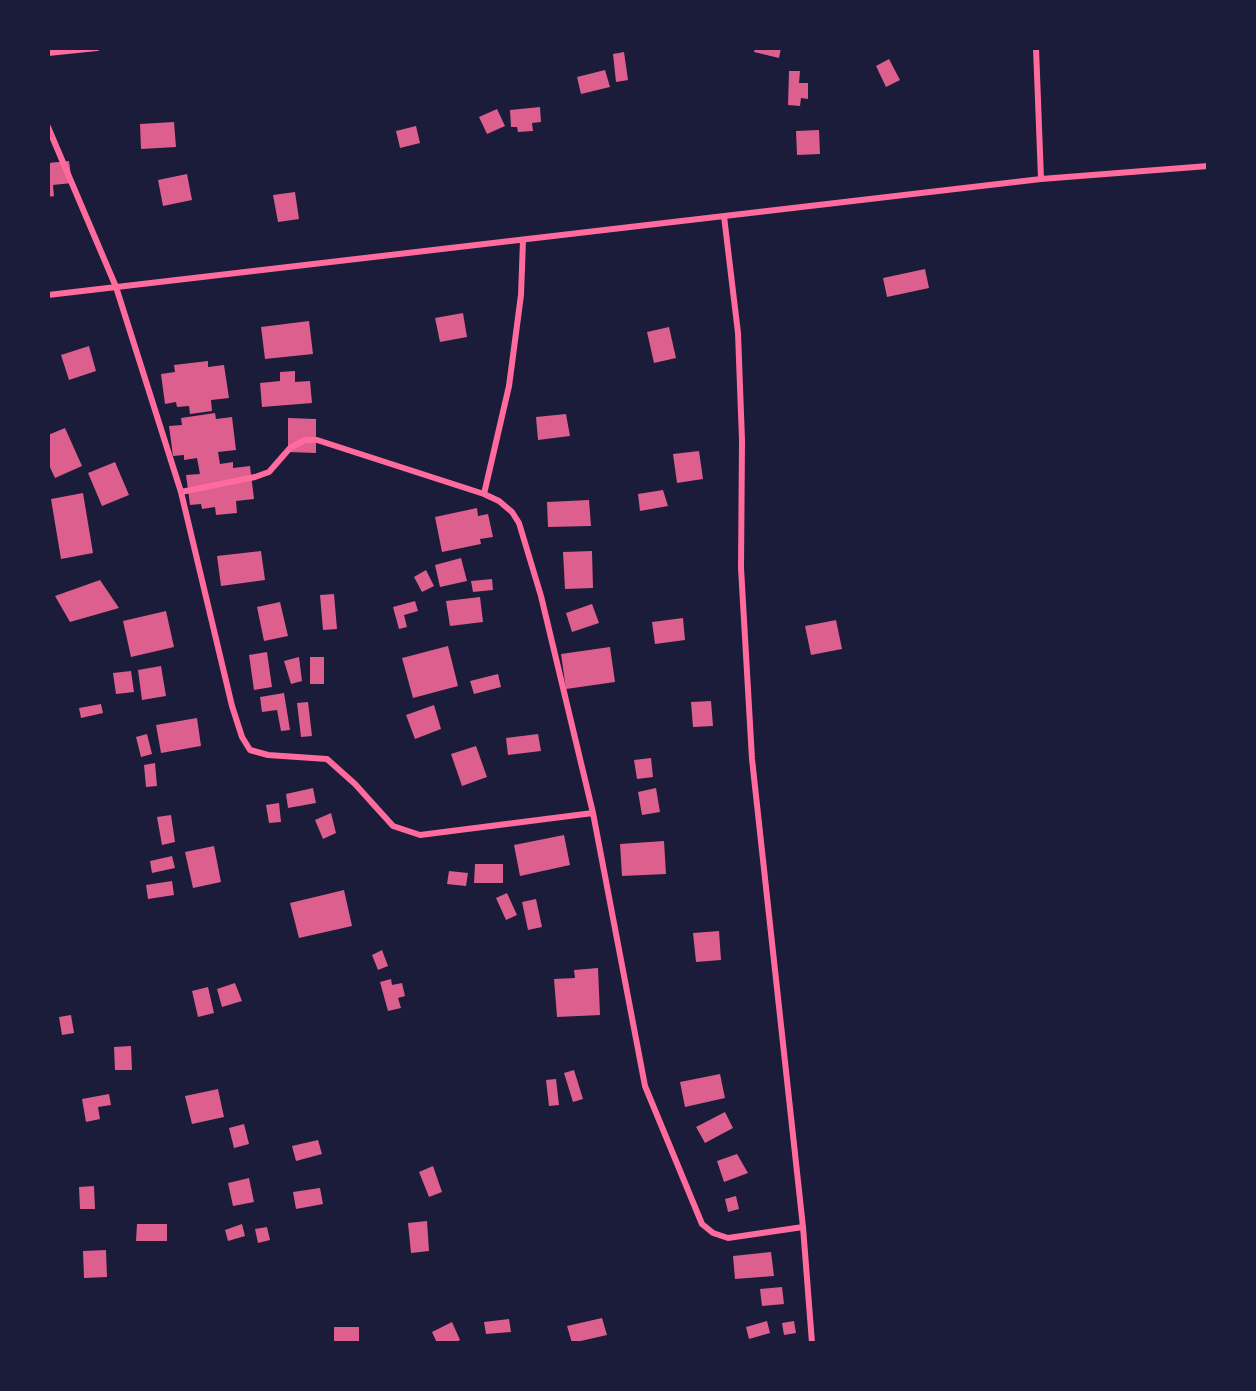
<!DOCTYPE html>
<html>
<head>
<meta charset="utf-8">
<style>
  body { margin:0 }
  #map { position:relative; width:1256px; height:1391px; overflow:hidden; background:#1b1b3a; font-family:Poppins,sans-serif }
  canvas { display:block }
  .frame { position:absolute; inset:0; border:50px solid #1b1b3a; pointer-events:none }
</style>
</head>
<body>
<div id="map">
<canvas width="1256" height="1391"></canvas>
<div class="frame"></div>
</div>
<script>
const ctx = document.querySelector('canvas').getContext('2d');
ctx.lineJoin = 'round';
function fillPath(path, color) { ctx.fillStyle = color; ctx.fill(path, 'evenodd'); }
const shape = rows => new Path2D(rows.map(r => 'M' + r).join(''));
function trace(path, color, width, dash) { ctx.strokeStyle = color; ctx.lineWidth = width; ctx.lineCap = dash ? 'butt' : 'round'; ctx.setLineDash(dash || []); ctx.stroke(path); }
fillPath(shape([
  [755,48,781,48,779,58,754,52],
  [624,52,628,80,616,82,613,54],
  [889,59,900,80,886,87,876,66],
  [605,70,610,87,581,94,577,77],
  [789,71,800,71,799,83,808,83,808,99,801,98,800,106,788,105],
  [540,107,541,122,532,123,533,131,518,132,517,127,511,127,510,110],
  [497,109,505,126,487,134,479,117],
  [174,122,176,147,141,149,140,124],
  [416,126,420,143,400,148,396,131],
  [819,130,820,154,797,155,796,131],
  [69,161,72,183,53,185,54,196,48,197,48,163],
  [187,174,192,200,163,206,158,180],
  [295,192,299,219,278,222,273,195],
  [925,269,929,288,887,297,883,278],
  [463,313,467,337,440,342,435,318],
  [309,321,313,354,265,359,261,327],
  [669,327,676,358,654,363,647,332],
  [89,346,96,371,69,380,61,355],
  [208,361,208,367,224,365,229,398,211,400,212,411,190,414,189,406,177,407,176,402,165,404,161,374,175,372,174,365],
  [295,371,295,382,310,381,312,403,262,407,260,383,280,381,280,372],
  [215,413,216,419,232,417,236,450,218,452,220,464,233,462,233,468,250,466,254,499,236,501,237,513,216,515,215,507,202,509,201,504,190,505,186,475,200,474,197,458,184,460,184,455,173,456,169,426,182,425,181,418],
  [566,414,570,436,538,440,536,417],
  [288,418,316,419,316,453,288,452],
  [65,428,82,466,55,478,48,463,48,435],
  [699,451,703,479,677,483,673,454],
  [115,462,129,495,102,506,88,473],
  [663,490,668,506,640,511,638,494],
  [83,493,93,553,61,559,51,499],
  [589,500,591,526,548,527,547,502],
  [477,508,478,516,488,514,493,537,480,539,481,544,442,552,435,517],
  [261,551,265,580,221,586,217,556],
  [592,551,593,588,565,589,563,552],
  [461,558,467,581,440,587,435,565],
  [426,570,434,586,422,592,414,577],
  [492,579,493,590,473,592,471,581],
  [100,580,119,608,70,622,55,596],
  [334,594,337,629,323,630,320,595],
  [480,597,483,622,450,626,446,601],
  [415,601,418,611,404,615,407,627,399,629,393,607],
  [280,602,288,636,264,641,257,607],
  [592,604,599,623,572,632,566,613],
  [166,611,174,647,131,657,123,621],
  [683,618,685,640,655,644,652,622],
  [836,620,842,649,811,655,805,626],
  [448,646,458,686,413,698,402,658],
  [610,647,615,682,566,689,561,654],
  [267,652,272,687,254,690,249,655],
  [299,657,302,681,291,684,284,661],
  [310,657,324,657,324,684,310,684],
  [161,666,166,696,142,700,138,670],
  [131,671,134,692,116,694,113,673],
  [498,674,501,687,474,694,470,681],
  [284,693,290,730,281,731,277,710,262,712,260,697],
  [711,701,713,726,693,727,691,702],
  [308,702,312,736,301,737,297,703],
  [101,704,103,713,81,718,79,708],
  [434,705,441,729,415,739,406,715],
  [197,718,201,746,161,753,156,725],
  [147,734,152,754,141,757,136,737],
  [538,734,541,751,508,755,506,738],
  [476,746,487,777,462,786,451,754],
  [651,758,653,777,637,779,634,760],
  [155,763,157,786,146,787,144,765],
  [313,788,316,803,288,808,286,794],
  [656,788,660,812,642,815,638,792],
  [279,803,281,822,269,823,266,805],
  [331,813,336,833,323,839,315,820],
  [171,815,175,842,162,845,157,817],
  [564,835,570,865,520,876,514,845],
  [664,841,666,874,622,876,620,844],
  [214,846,221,882,193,888,185,852],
  [172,856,175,868,152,873,150,861],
  [475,864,503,864,503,883,474,883],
  [449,871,468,873,466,886,447,884],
  [172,881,174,895,148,899,146,885],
  [344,890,352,926,299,938,290,903],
  [507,893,517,915,506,920,496,898],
  [536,899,542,927,528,930,522,902],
  [719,931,721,960,696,962,693,933],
  [382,950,388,966,378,970,372,955],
  [598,968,600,1015,557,1017,554,979,575,978,574,970],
  [391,979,392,985,402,983,405,996,398,998,401,1008,388,1011,380,982],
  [235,983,242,1001,222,1007,217,989],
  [208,987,214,1013,198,1017,192,991],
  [71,1015,74,1033,62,1035,59,1017],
  [131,1046,132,1070,115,1070,114,1047],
  [574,1070,583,1099,573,1102,564,1073],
  [720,1074,725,1098,685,1107,680,1082],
  [556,1079,559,1105,549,1106,546,1080],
  [218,1089,224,1117,192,1124,185,1096],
  [109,1094,111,1105,98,1107,100,1119,86,1122,82,1099],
  [725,1112,733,1128,705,1143,696,1127],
  [244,1124,249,1144,234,1148,229,1128],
  [318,1140,322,1154,296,1161,292,1146],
  [737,1154,748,1173,724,1182,717,1161],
  [433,1166,442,1192,429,1197,419,1172],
  [249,1178,254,1202,233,1206,228,1183],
  [94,1186,95,1209,80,1209,79,1187],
  [320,1188,323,1204,296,1209,293,1192],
  [736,1196,739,1209,728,1212,725,1199],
  [427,1221,429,1251,411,1253,408,1223],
  [137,1224,167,1224,167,1241,136,1241],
  [242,1224,245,1236,228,1241,225,1230],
  [267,1227,270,1240,258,1243,255,1229],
  [106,1250,107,1277,84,1278,83,1251],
  [771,1252,774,1276,735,1279,733,1256],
  [782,1287,784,1304,762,1306,760,1289],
  [602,1318,607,1335,572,1343,567,1326],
  [509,1319,511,1332,486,1334,484,1322],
  [767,1321,770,1333,749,1339,746,1327],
  [794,1321,796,1333,784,1335,782,1323],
  [452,1322,460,1340,455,1343,437,1343,432,1332],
  [334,1327,359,1327,359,1343,334,1343]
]), '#dd5f8e');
trace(shape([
  [1036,48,1041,179],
  [48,53,97,48],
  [48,127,116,287,181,492,232,706,242,737,250,750,268,755,327,759,355,784,393,826,420,835,593,813],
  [724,216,738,333,742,440,741,568,752,759,803,1227,812,1343],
  [48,295,1041,179,1208,166],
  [181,492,255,477,269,472,290,448,305,440,317,440,484,494,499,501,512,512,519,523,541,596,593,813,645,1086,702,1224,713,1233,728,1238,803,1227],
  [484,494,509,386,521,295,523,240]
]), '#ff6b9d', 6);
</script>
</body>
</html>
